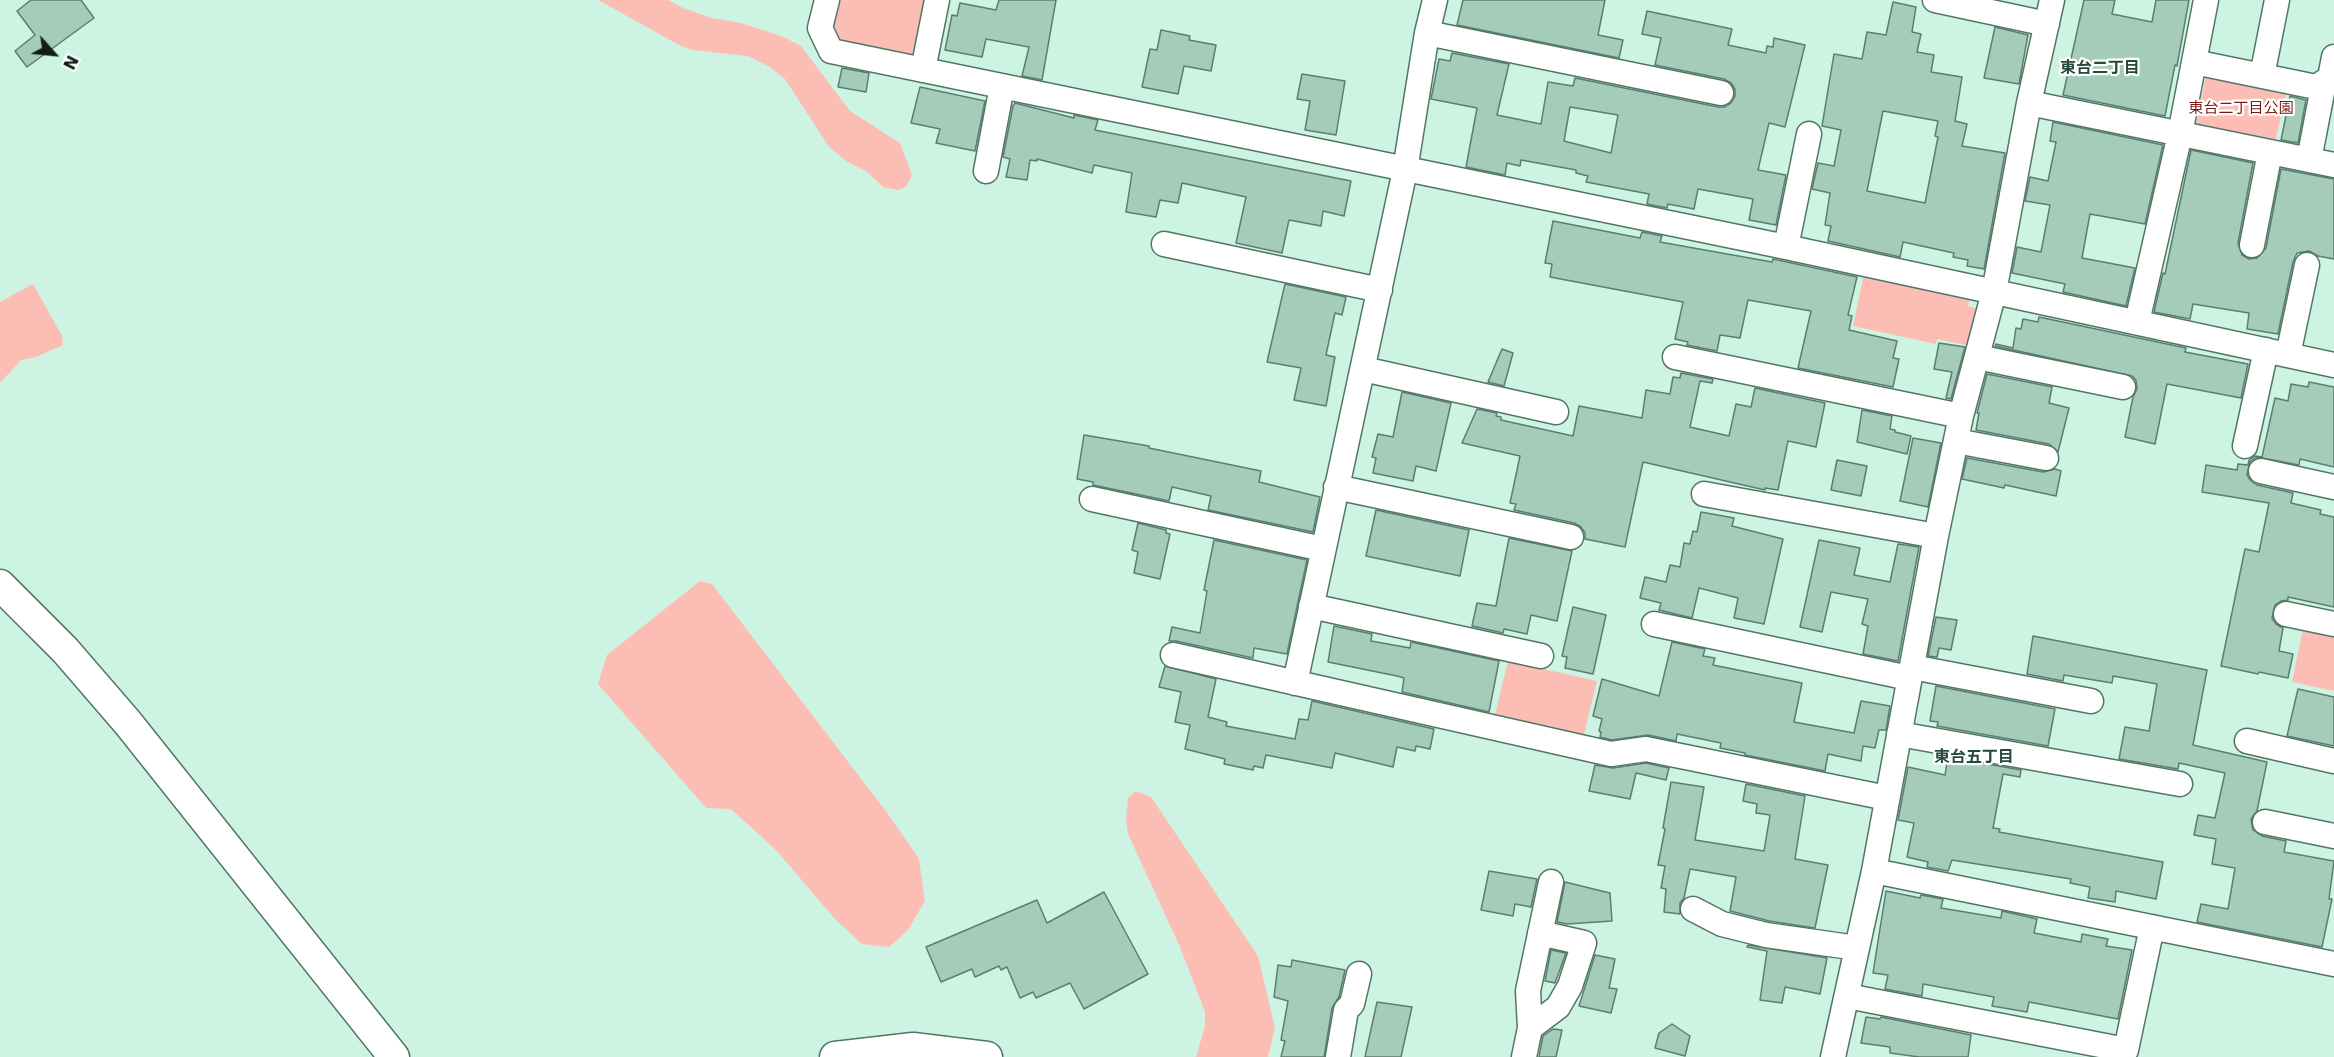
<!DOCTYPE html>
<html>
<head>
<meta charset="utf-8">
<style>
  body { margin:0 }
  #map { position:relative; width:2334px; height:1057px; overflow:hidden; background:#cdf4e2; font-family:"DejaVu Sans",sans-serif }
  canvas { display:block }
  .north { position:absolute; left:24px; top:24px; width:60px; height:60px; -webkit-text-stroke:4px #fff; paint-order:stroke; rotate:117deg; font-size:16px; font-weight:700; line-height:24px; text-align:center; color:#101e18 }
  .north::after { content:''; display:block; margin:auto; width:21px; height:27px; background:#101e18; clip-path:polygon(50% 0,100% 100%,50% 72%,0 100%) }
</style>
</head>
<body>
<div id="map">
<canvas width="2334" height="1057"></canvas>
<div class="north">N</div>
</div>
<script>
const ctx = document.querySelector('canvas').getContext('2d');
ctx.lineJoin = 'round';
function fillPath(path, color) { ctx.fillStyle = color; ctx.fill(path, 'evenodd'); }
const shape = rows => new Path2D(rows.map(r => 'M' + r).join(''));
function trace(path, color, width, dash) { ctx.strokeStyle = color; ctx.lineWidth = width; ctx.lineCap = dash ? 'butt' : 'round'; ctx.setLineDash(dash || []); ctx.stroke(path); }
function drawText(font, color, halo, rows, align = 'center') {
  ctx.font = font + ' "DejaVu Sans","Noto Sans JP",sans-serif'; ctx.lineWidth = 4.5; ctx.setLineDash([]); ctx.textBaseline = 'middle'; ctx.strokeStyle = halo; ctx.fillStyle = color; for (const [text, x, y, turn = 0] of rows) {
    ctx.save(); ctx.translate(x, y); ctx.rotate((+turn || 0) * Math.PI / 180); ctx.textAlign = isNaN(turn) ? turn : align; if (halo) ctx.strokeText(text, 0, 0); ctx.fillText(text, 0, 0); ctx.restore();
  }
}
fillPath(shape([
  [598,0,668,0,681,7,711,18,741,23,781,36,801,46,850,111,900,143,912,175,906,187,898,190,883,187,866,171,846,161,829,147,785,79,770,67,748,56,692,50,681,46],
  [837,0,929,0,917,63,839,46,833,26],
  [2207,72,2287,89,2274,147,2195,130],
  [1864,274,1970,297,1968,306,1978,309,1970,346,1937,339,1936,344,1853,326],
  [33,284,62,336,63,345,36,357,21,360,0,383,0,302],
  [700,581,712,584,891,818,919,859,925,901,908,930,889,947,862,944,835,919,776,850,731,809,706,808,598,684,607,655],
  [2304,624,2334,631,2334,691,2292,682],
  [1508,661,1597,681,1582,743,1493,723],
  [1136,791,1151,797,1258,956,1275,1028,1268,1057,1196,1057,1205,1026,1205,1012,1180,947,1128,834,1126,818,1128,798]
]), '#fcbeb4');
const building = shape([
  [31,0,81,0,94,18,27,67,15,51,35,35,17,11,31,0],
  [999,0,1056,0,1042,80,1022,76,1029,47,986,39,982,57,945,50,952,15,957,16,960,3,996,10,999,0],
  [1463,0,1605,0,1598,35,1623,40,1619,58,1457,25,1463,0],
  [2084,0,2115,0,2112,14,2152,22,2156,0,2189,0,2177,66,2175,65,2165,116,2063,95,2084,0],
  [1893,2,1916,7,1912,32,1921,34,1917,52,1934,55,1931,72,1962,77,1955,121,1967,124,1962,146,2005,153,1984,269,1967,266,1968,260,1953,257,1954,253,1903,242,1900,257,1828,241,1831,226,1825,225,1830,193,1812,189,1818,163,1834,166,1841,130,1822,126,1834,54,1862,59,1867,32,1886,35,1893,2],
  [1883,111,1938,121,1935,136,1938,137,1925,203,1867,191,1883,111],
  [1647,11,1732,29,1728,45,1766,53,1767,46,1773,47,1774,38,1805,45,1785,127,1769,123,1758,170,1786,175,1776,225,1749,220,1753,199,1698,189,1694,209,1668,204,1667,208,1647,204,1649,194,1586,182,1588,176,1576,173,1576,170,1521,160,1520,166,1507,163,1505,175,1466,167,1477,108,1431,99,1439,59,1450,61,1452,53,1509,64,1497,115,1541,124,1548,82,1573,86,1575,78,1718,107,1725,107,1731,103,1735,96,1735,89,1731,83,1724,79,1655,65,1661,38,1642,34,1647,11],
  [1570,107,1618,115,1611,153,1564,141,1570,107],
  [1995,27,2028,35,2019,84,1984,78,1995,27],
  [1161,30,1190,36,1189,40,1216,45,1211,71,1184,66,1178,94,1142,87,1150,49,1157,50,1161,30],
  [842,68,869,73,866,92,838,87,842,68],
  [1302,74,1345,81,1336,135,1305,130,1310,101,1297,99,1302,74],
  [920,87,985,101,975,151,936,143,940,129,911,123,920,87],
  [2290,96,2306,100,2298,143,2281,140,2290,96],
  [1015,103,1074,118,1074,115,1098,120,1095,130,1351,181,1344,216,1323,211,1321,226,1289,220,1282,253,1236,243,1246,197,1182,183,1178,203,1160,200,1156,217,1126,212,1132,173,1094,165,1092,173,1037,159,1037,161,1030,160,1027,180,1006,177,1010,159,1003,157,1013,106,1015,103],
  [2053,122,2163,145,2145,224,2090,214,2082,258,2135,268,2126,306,2063,292,2065,284,2012,273,2017,247,2041,252,2050,205,2025,201,2030,177,2048,181,2056,142,2050,141,2053,122],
  [2191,150,2253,163,2238,243,2242,255,2249,259,2257,258,2266,248,2281,169,2334,179,2334,259,2318,256,2309,251,2297,253,2293,262,2278,334,2247,329,2249,313,2193,304,2190,319,2154,312,2163,273,2165,274,2191,150],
  [1553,221,1640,238,1642,232,1662,236,1660,242,1772,262,1773,259,1857,277,1848,315,1852,316,1849,330,1897,341,1893,358,1899,359,1893,387,1798,368,1811,311,1748,300,1740,338,1720,335,1717,351,1687,345,1688,342,1675,339,1683,302,1550,277,1552,264,1545,263,1553,221],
  [1285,284,1346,297,1342,315,1335,313,1326,355,1335,357,1326,406,1294,400,1301,368,1267,362,1285,284],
  [2039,317,2186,348,2185,352,2248,364,2241,398,2167,384,2155,444,2125,437,2133,397,2137,389,2136,380,2132,376,1995,346,1996,344,2013,348,2016,328,2021,329,2023,319,2038,322,2039,317],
  [1939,343,1965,347,1951,399,1946,398,1952,372,1934,369,1939,343],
  [1502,349,1513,353,1504,386,1488,382,1502,349],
  [1681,373,1713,379,1712,383,1700,381,1690,427,1729,436,1736,404,1751,407,1755,388,1825,403,1816,447,1788,441,1778,490,1765,488,1765,490,1643,462,1625,547,1585,539,1585,533,1581,527,1574,523,1514,510,1516,504,1510,503,1520,456,1462,443,1477,409,1497,413,1496,416,1501,417,1501,420,1573,436,1579,406,1642,418,1646,390,1670,394,1673,377,1680,378,1681,373],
  [1987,374,2052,387,2049,403,2069,408,2058,452,2049,444,1976,430,1979,413,1977,413,1987,374],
  [2309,382,2334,387,2334,467,2300,459,2299,465,2257,457,2250,462,2247,475,2251,481,2257,485,2293,493,2291,503,2321,510,2320,514,2334,517,2334,607,2288,597,2288,600,2281,601,2275,605,2272,618,2276,624,2283,628,2279,651,2293,654,2288,678,2259,672,2258,674,2221,666,2245,549,2259,552,2269,503,2202,492,2206,465,2237,470,2238,464,2248,465,2249,460,2255,456,2262,457,2275,398,2288,401,2291,384,2308,387,2309,382],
  [1402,392,1451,403,1436,471,1416,466,1413,481,1373,473,1376,458,1372,457,1378,434,1393,437,1402,392],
  [1862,410,1892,416,1890,429,1895,430,1895,432,1911,436,1907,454,1857,442,1862,410],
  [1084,435,1149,446,1149,448,1261,471,1259,482,1320,497,1313,532,1208,510,1211,496,1172,487,1169,501,1093,485,1093,482,1077,479,1084,435],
  [1913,438,1941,443,1928,507,1900,501,1913,438],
  [1967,458,2043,472,2055,469,2061,471,2056,496,2005,485,2004,488,1962,479,1967,458],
  [1837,460,1867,466,1861,496,1831,490,1837,460],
  [1376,510,1469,530,1460,576,1366,556,1376,510],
  [1701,512,1734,518,1732,526,1783,539,1764,624,1734,618,1738,598,1699,588,1692,618,1659,610,1661,603,1640,598,1645,577,1666,582,1670,565,1680,567,1684,543,1690,544,1693,531,1697,532,1701,512],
  [1138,523,1166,530,1166,533,1170,534,1160,579,1134,573,1138,552,1132,550,1138,523],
  [1509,538,1572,551,1557,621,1531,615,1527,634,1504,629,1503,633,1472,626,1477,603,1496,606,1509,538],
  [1214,540,1307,560,1287,654,1254,648,1253,658,1176,641,1169,641,1172,627,1200,633,1207,591,1204,590,1214,540],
  [1819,540,1860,548,1854,575,1890,582,1898,544,1919,547,1898,661,1863,654,1868,626,1862,624,1868,599,1831,592,1822,632,1800,627,1819,540],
  [1573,607,1606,615,1593,674,1565,668,1567,657,1562,656,1573,607],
  [1936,617,1957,620,1951,650,1939,648,1937,657,1928,656,1936,617],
  [1334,626,1372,634,1371,641,1410,648,1411,642,1499,661,1489,712,1402,692,1404,678,1397,676,1328,662,1334,626],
  [2033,636,2207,670,2193,745,2267,762,2257,811,2251,819,2253,830,2262,836,2286,841,2284,852,2334,861,2329,899,2332,899,2322,947,2197,922,2201,904,2228,909,2235,868,2212,864,2216,839,2194,835,2198,815,2215,818,2225,773,2179,763,2178,769,2119,759,2125,727,2149,731,2157,684,2113,676,2112,683,2064,675,2063,681,2027,674,2033,636],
  [1672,642,1705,649,1703,656,1715,658,1713,665,1802,683,1794,722,1854,733,1861,701,1890,706,1886,730,1879,730,1875,748,1863,746,1861,761,1828,754,1825,771,1745,755,1745,753,1720,748,1721,743,1677,734,1676,741,1648,735,1612,740,1600,737,1601,732,1599,731,1602,719,1593,716,1602,679,1659,696,1672,642],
  [1165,666,1216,679,1208,717,1227,722,1226,726,1295,739,1299,719,1308,720,1312,701,1434,729,1430,749,1416,746,1415,751,1397,747,1393,767,1335,753,1332,768,1266,755,1263,768,1254,766,1253,770,1224,764,1225,759,1185,749,1190,725,1175,722,1181,692,1159,687,1165,666],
  [1936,686,2055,709,2048,746,1937,726,1938,722,1930,721,1936,686],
  [2298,689,2334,697,2334,746,2287,736,2298,689],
  [1948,757,2021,770,2020,777,2003,774,1993,828,2000,829,1999,832,2163,862,2156,899,2116,891,2115,902,2088,898,2090,887,2070,883,2071,879,1952,860,1948,871,1927,867,1928,862,1907,857,1914,823,1898,820,1908,767,1945,775,1948,757],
  [1646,763,1669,768,1666,780,1636,773,1630,799,1589,791,1595,765,1613,768,1646,763],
  [1671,782,1704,787,1695,840,1764,851,1770,815,1756,813,1757,804,1743,801,1746,784,1805,796,1795,859,1828,865,1815,928,1769,921,1730,911,1736,877,1690,869,1684,898,1680,903,1680,914,1664,912,1666,889,1661,888,1665,866,1658,865,1665,829,1663,828,1671,782],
  [1489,871,1537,879,1531,907,1515,904,1513,916,1481,910,1489,871],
  [1565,882,1610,893,1612,921,1567,924,1557,922,1565,882],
  [1886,891,1920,898,1921,895,1943,899,1941,908,2001,918,2002,911,2037,919,2034,933,2081,942,2082,934,2108,939,2106,946,2132,950,2118,1019,2029,1002,2027,1012,1992,1006,1994,997,1923,984,1922,996,1885,989,1888,975,1873,973,1886,891],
  [1104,892,1148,974,1084,1009,1070,983,1036,998,1033,992,1020,998,1007,967,1001,970,999,966,975,977,972,969,941,982,926,947,1037,900,1047,923,1104,892],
  [1748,945,1827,958,1820,994,1785,987,1782,1003,1760,1000,1767,951,1747,947,1748,945],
  [1551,950,1566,953,1555,983,1545,981,1551,950],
  [1595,955,1615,959,1609,988,1617,989,1611,1013,1579,1006,1595,955],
  [1292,960,1345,970,1339,997,1332,1008,1324,1057,1281,1057,1285,1041,1281,1040,1288,1001,1274,997,1278,965,1291,967,1292,960],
  [1377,1002,1412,1007,1401,1057,1365,1057,1377,1002],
  [1866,1017,1880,1019,1881,1017,1971,1035,1968,1057,1919,1057,1890,1053,1890,1047,1861,1043,1866,1017],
  [1672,1024,1690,1036,1685,1056,1655,1048,1659,1033,1672,1024],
  [1553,1029,1562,1030,1556,1057,1539,1057,1543,1036,1553,1029]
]);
fillPath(building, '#a5cbb9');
trace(building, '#5b7e6f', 1.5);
const minor = shape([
  [827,0,820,28,831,51,1786,247,2334,365],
  [1935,0,2047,24],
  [1427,33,1721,93],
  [2194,62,2316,87,2330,78,2334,57],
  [923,70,937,0],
  [2262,76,2277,0],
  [2029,103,2334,165],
  [2309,160,2324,82],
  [986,171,1002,86],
  [1164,244,1380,290],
  [2252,245,2270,152],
  [1786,247,1809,134],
  [2137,322,2180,134,2206,0],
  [2288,355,2307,265],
  [1675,357,1961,416],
  [1977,357,2123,387],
  [1363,369,1556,412],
  [1956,441,2046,458],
  [2245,446,2266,350],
  [2261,471,2334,487],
  [1336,487,1571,537],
  [1704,494,1936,536],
  [1092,499,1323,549],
  [1311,606,1541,656],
  [2286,614,2334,624],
  [1654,624,1909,678],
  [1173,655,1611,754,1646,749,1887,798],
  [1912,667,2091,701],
  [1295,683,1405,170,1427,33,1435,0],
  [1899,734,2180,784],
  [2247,741,2334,761],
  [2265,822,2334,836],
  [1874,871,2334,964],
  [1693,909,1722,924,1766,935,1857,948],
  [1847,996,2126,1050,2152,927],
  [1530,1028,1558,1007,1570,986,1584,943,1540,933],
  [1338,1057,1346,1010,1352,1004,1359,974],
  [1524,1057,1530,1028,1528,991,1551,882],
  [1833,1057,1874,871,1936,536,1961,416,1994,292,2029,103,2052,0]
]);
const tertiary = shape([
  [0,585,65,650,128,723,394,1057],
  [835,1057,913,1048,987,1057]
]);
trace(minor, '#527666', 27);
trace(tertiary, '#527666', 33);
trace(minor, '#fff', 24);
trace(tertiary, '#fff', 30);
drawText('15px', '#7e1710', '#fff', [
  ["東台二丁目公園",2241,109]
]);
drawText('bold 16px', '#27493b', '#fff', [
  ["東台二丁目",2100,69],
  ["東台五丁目",1974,758]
]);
</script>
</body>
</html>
